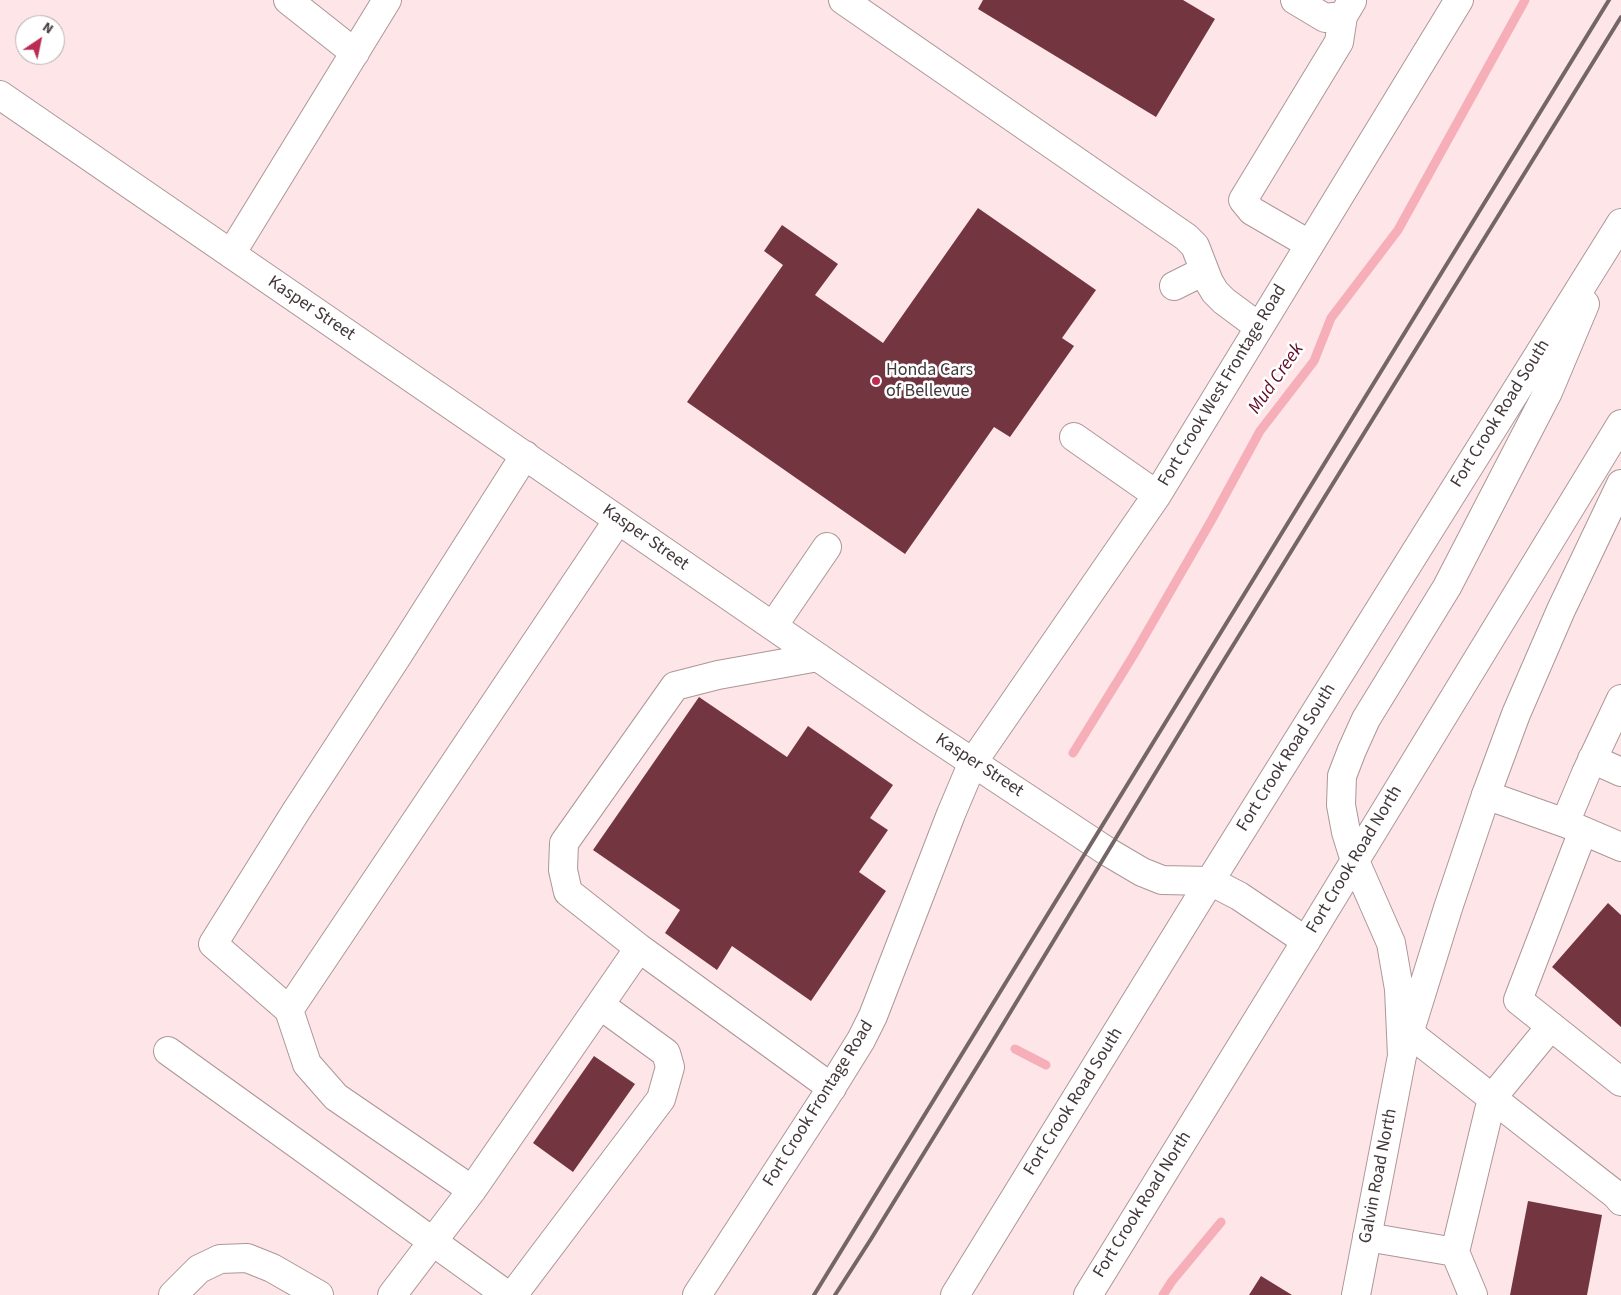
<!DOCTYPE html>
<html>
<head>
<meta charset="utf-8">
<style>
  body { margin:0 }
  #map { position:relative; width:1621px; height:1295px; overflow:hidden; background:#fee5e8; font-family:"Source Sans 3",sans-serif }
  canvas { display:block }
  .north { position:absolute; left:15px; top:15px; width:50px; height:50px; box-sizing:border-box; background:#fff; border:1px solid #b3afb0; border-radius:50%; rotate:34deg; font-size:14px; font-weight:700; line-height:20px; text-align:center; color:#423839 }
  .north::after { content:''; display:block; margin:auto; width:18px; height:22px; background:#bb2b52; clip-path:polygon(50% 0,100% 100%,50% 72%,0 100%) }
</style>
</head>
<body>
<div id="map">
<canvas width="1621" height="1295"></canvas>
<div class="north">N</div>
</div>
<script>
const ctx = document.querySelector('canvas').getContext('2d');
ctx.lineJoin = 'round';
const shape = rows => new Path2D(rows.map(r => 'M' + r).join(''));
function trace(path, color, width, dash) { ctx.strokeStyle = color; ctx.lineWidth = width; ctx.lineCap = dash ? 'butt' : 'round'; ctx.setLineDash(dash || []); ctx.stroke(path); }
function fillPath(path, color) { ctx.fillStyle = color; ctx.fill(path, 'evenodd'); }
function drawText(font, color, halo, rows, align = 'center') {
  ctx.font = font + ' "Source Sans 3",sans-serif'; ctx.lineWidth = 5; ctx.setLineDash([]); ctx.textBaseline = 'middle'; ctx.strokeStyle = halo; ctx.fillStyle = color; for (const [text, x, y, turn = 0] of rows) {
    ctx.save(); ctx.translate(x, y); ctx.rotate((+turn || 0) * Math.PI / 180); ctx.textAlign = isNaN(turn) ? turn : align; if (halo) ctx.strokeText(text, 0, 0); ctx.fillText(text, 0, 0); ctx.restore();
  }
}
trace(shape([
  [1073,753,1133,656,1211,521,1260,431,1314,361,1331,318,1398,230,1525,0],
  [1015,1049,1046,1065],
  [1163,1295,1172,1281,1221,1222]
]), '#f6aeb8', 9);
fillPath(shape([
  [983,0,1183,0,1215,19,1156,117,978,9],
  [978,208,1096,290,1062,338,1074,346,1010,437,994,427,905,554,687,402,783,265,764,251,782,225,838,264,815,295,883,343],
  [699,697,787,757,808,726,893,785,870,818,888,830,859,872,886,891,811,1001,732,946,717,970,665,933,680,910,593,850],
  [1608,903,1621,915,1621,1027,1552,967],
  [594,1056,635,1084,573,1172,533,1143],
  [1528,1201,1602,1215,1587,1295,1510,1295],
  [1261,1276,1292,1295,1249,1295]
]), '#733641');
const minor = shape([
  [288,0,355,53],
  [843,0,1186,237,1195,246,1209,282,1215,292,1224,301,1259,327],
  [1295,0,1325,18,1343,16,1352,1],
  [0,95,921,728,1108,852,1142,872,1162,880,1210,881,1239,896,1306,941],
  [1309,244,1252,211,1243,200,1339,42,1343,16],
  [231,254,387,0],
  [1174,286,1204,271],
  [1074,437,1157,495],
  [773,626,827,547],
  [818,657,718,675,675,686,564,843,563,870,568,892,639,948,832,1088],
  [1592,759,1621,772],
  [1486,795,1565,823,1621,847],
  [1565,823,1586,773,1621,699],
  [1583,831,1518,1000,1621,1082],
  [289,1010,618,520],
  [1409,1033,1616,1195,1621,1201],
  [168,1051,507,1295],
  [472,1190,336,1097,307,1064,289,1010,213,944,295,813,398,655,525,455],
  [1367,1237,1455,1252,1492,1098,1551,1026],
  [1455,1252,1473,1295],
  [173,1295,199,1269,220,1259,247,1258,272,1268,319,1295],
  [392,1295,472,1190,639,948],
  [513,1295,661,1099,670,1067,666,1053,600,1005],
  [697,1295,825,1098,861,1040,873,1016,951,814,973,762,1157,495,1459,0]
]);
const major = shape([
  [1402,1056,1399,989,1391,943,1355,861,1346,832,1341,805,1342,776,1352,750,1366,719,1447,587,1548,392,1585,304],
  [955,1295,1210,881,1621,223],
  [1088,1295,1306,941,1621,424],
  [1356,1295,1402,1056,1448,908,1486,795,1516,714,1561,610,1621,484]
]);
trace(minor, '#ac9698', 30);
trace(major, '#ac9698', 30);
trace(minor, '#fff', 28);
trace(major, '#fff', 28);
trace(shape([
  [814,1295,1609,0],
  [835,1295,871,1239,988,1049,1216,673,1621,17]
]), '#746667', 4);
for (const [x, y, r, color] of [
  [876,381,5,"#bb2b52"]
]) { const dot = new Path2D(); dot.arc(x, y, r, 0, 2 * Math.PI); ctx.fillStyle = color; ctx.fill(dot); trace(dot, '#fff', 2); }
drawText('18px', '#423839', '#fff', [
  ["Kasper Street",311,309,34],
  ["Fort Crook West Frontage Road",1223,386,-59],
  ["Fort Crook Road South",1501,414,-58],
  ["Kasper Street",645,538,35],
  ["Fort Crook Road South",1287,758,-58],
  ["Kasper Street",979,766,33],
  ["Fort Crook Road North",1355,860,-59],
  ["Fort Crook Road South",1074,1102,-58],
  ["Fort Crook Frontage Road",819,1104,-58],
  ["Galvin Road North",1379,1176,-79],
  ["Fort Crook Road North",1143,1205,-58]
]);
drawText('18px', '#423839', '#fff', [
  ["Honda Cars",886,371],
  ["of Bellevue",886,392]
], 'left');
drawText('italic 19px', '#5f0a24', '#fff', [
  ["Mud Creek",1277,379,-55]
]);
</script>
</body>
</html>
